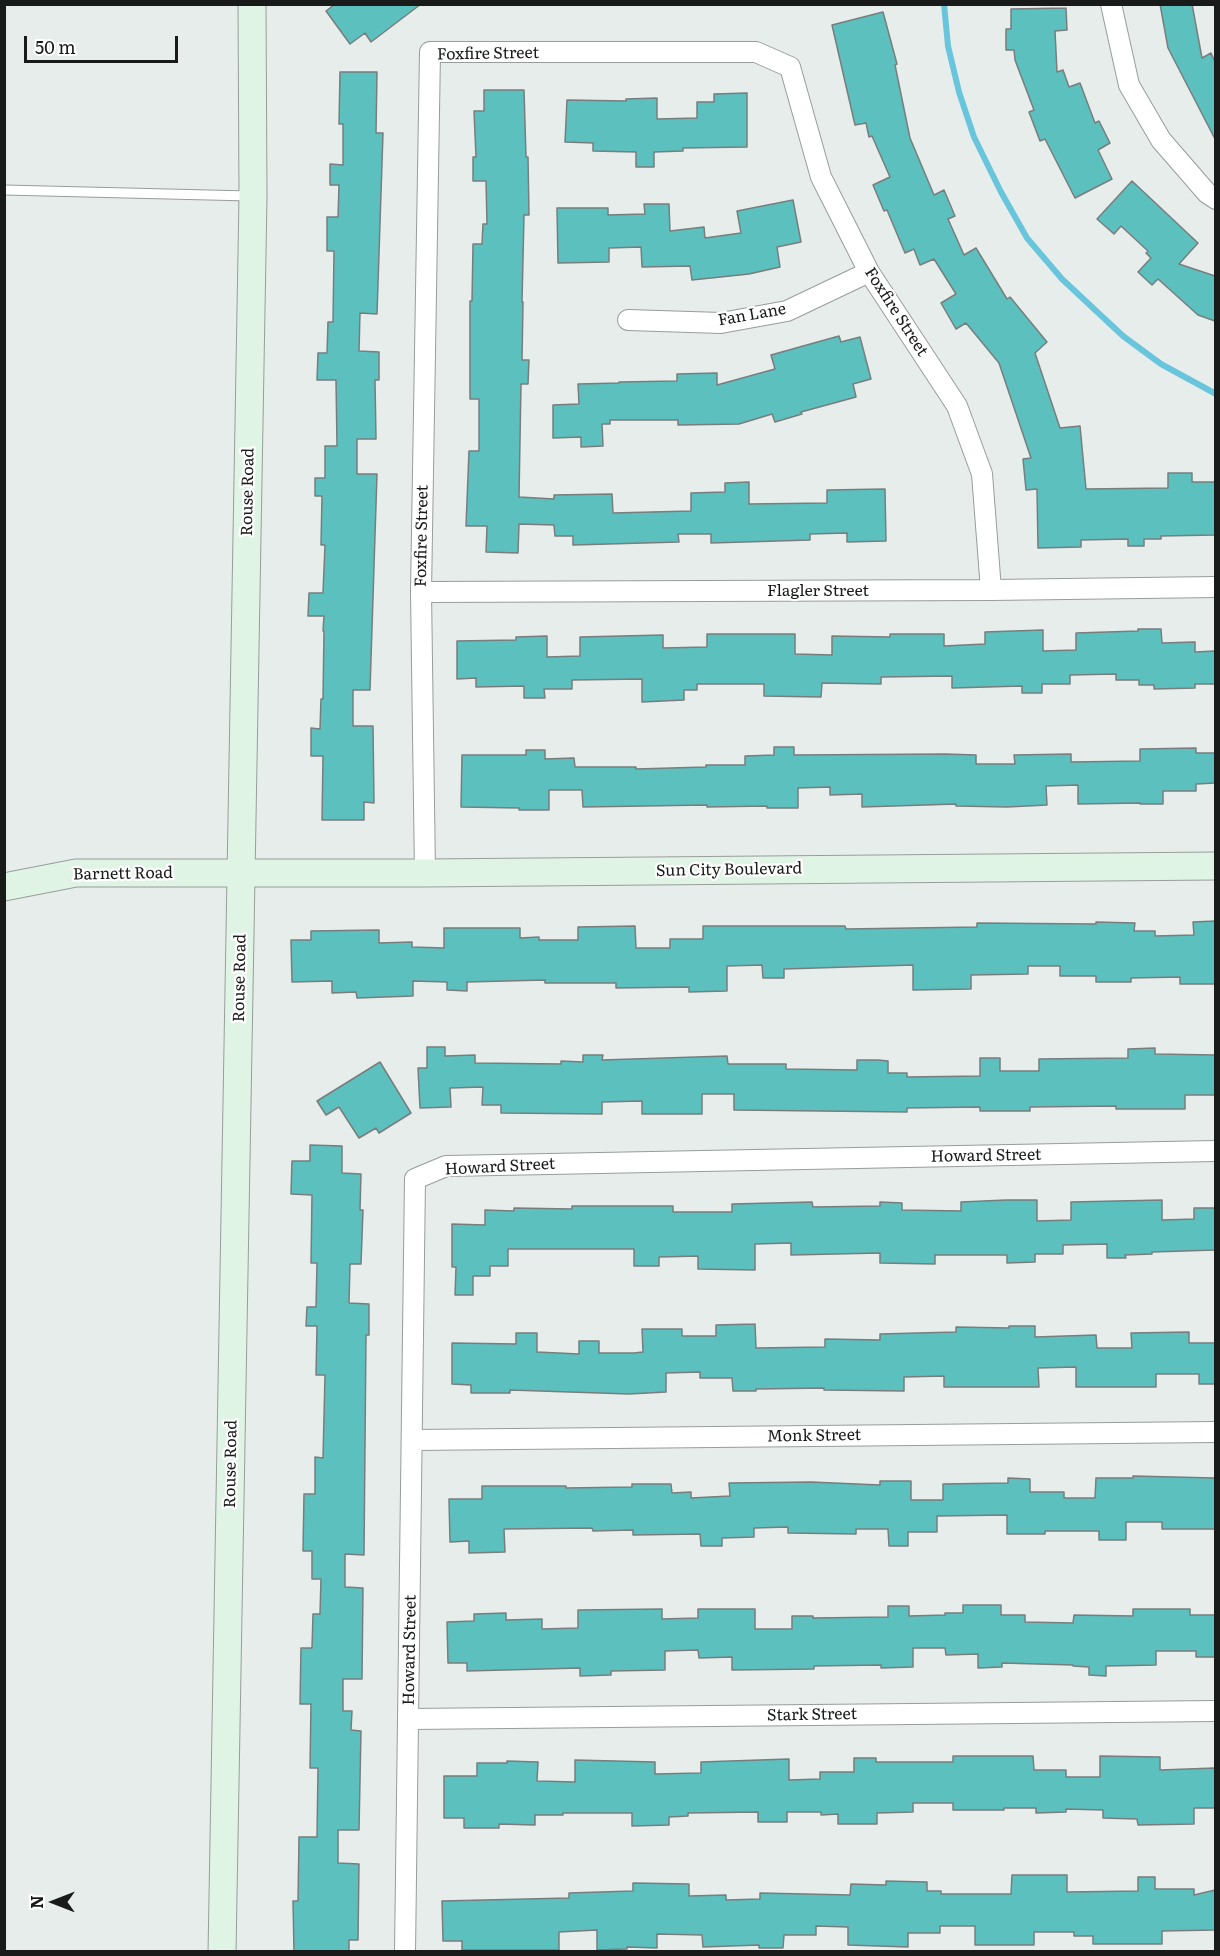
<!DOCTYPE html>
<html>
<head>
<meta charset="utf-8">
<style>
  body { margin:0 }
  #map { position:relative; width:1220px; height:1956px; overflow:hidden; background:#e7edeb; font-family:Literata,serif }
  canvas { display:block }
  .frame { position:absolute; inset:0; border:6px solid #191b1a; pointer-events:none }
  .north { position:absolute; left:24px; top:1872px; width:60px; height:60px; -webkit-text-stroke:4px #fff; paint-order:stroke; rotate:270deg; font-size:16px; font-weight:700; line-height:24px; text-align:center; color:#191b1a }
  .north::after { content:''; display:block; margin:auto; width:21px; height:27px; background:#191b1a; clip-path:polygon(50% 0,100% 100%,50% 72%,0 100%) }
  .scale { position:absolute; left:24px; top:36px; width:154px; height:27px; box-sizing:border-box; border:3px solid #191b1a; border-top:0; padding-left:8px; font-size:18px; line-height:21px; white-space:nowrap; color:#191b1a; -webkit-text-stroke:4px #fff; paint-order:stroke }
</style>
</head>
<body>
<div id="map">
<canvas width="1220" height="1956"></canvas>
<div class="frame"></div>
<div class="north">N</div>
<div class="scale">50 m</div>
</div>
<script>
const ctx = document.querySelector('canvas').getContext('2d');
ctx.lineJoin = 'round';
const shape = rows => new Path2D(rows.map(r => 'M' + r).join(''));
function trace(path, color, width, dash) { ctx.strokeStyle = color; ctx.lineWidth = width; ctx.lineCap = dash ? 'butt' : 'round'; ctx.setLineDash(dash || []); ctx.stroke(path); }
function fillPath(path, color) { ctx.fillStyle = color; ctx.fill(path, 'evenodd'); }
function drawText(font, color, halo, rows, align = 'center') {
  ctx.font = font + ' Literata,serif'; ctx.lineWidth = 4.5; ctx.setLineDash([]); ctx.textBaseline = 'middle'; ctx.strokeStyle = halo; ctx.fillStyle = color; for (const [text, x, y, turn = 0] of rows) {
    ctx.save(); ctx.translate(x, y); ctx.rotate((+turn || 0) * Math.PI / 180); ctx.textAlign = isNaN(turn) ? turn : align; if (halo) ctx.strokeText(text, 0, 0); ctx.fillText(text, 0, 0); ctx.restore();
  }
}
trace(shape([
  [944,4,948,46,959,92,974,137,1001,192,1027,238,1062,279,1123,336,1161,364,1216,394]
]), '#69c5dc', 6);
const building = shape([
  [335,4,421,4,371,42,365,33,350,44,326,11,335,4],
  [1160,4,1192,4,1202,58,1211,53,1215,62,1215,139,1168,48,1160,4],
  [1066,8,1067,30,1055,31,1057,72,1063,70,1069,87,1080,83,1095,123,1099,121,1110,143,1098,150,1112,179,1075,198,1045,139,1040,141,1029,112,1034,110,1015,60,1014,50,1006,50,1006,29,1011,29,1011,9,1066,8],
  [883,12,897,64,895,65,910,138,934,195,944,190,955,216,948,219,964,255,976,248,1007,299,1010,297,1047,342,1035,353,1060,428,1080,426,1086,489,1168,488,1168,473,1192,473,1192,482,1215,482,1215,535,1161,536,1161,539,1144,539,1144,546,1128,546,1128,539,1081,540,1081,547,1038,548,1037,489,1026,490,1023,459,1031,458,999,363,966,323,956,329,941,303,956,294,934,259,920,265,914,249,905,253,887,210,884,211,873,185,890,177,872,136,869,137,866,123,855,125,832,25,883,12],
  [340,72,377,72,376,133,383,133,377,314,360,313,359,351,379,352,379,380,375,380,376,439,357,439,357,474,377,474,370,690,353,690,353,726,373,726,374,803,364,802,364,820,322,820,323,756,311,756,311,728,320,729,321,699,323,699,324,631,323,631,324,616,308,616,309,593,323,593,325,545,321,545,322,496,315,496,315,478,325,478,325,446,337,446,336,380,317,380,318,353,327,353,328,322,333,322,334,251,327,251,327,217,338,217,339,185,330,185,330,164,343,165,343,124,339,124,340,72],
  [484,90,524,90,526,157,528,157,529,215,524,215,522,302,523,302,522,360,529,360,528,384,521,384,519,497,554,499,554,495,612,494,613,513,691,511,691,493,725,492,725,483,749,482,749,504,827,503,827,490,885,489,886,541,847,542,847,533,810,534,810,540,711,543,711,534,678,534,679,542,573,545,573,536,555,536,554,525,519,524,518,553,486,552,487,526,466,526,469,451,479,451,479,399,470,399,470,301,472,301,473,244,482,244,483,224,487,224,486,181,473,181,473,157,476,157,474,111,484,111,484,90],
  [747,93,747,147,683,148,683,151,654,152,654,167,636,167,636,152,593,151,593,143,565,142,567,100,626,101,626,99,657,98,657,119,697,118,697,102,714,102,714,94,747,93],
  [1132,181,1198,243,1179,264,1215,276,1215,321,1198,315,1158,279,1152,285,1138,272,1151,258,1146,253,1148,251,1121,226,1114,234,1097,219,1132,181],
  [793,200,801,242,777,247,780,267,749,274,692,280,690,266,642,267,641,247,609,248,609,262,558,263,557,208,608,208,608,215,645,214,644,204,669,204,670,231,704,227,705,238,741,233,737,211,793,200],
  [839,336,841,342,860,337,871,379,853,384,856,397,801,412,802,414,775,422,772,414,739,424,678,425,678,420,610,420,610,424,602,424,603,446,581,447,581,437,553,438,553,405,579,404,578,384,619,383,619,382,677,381,677,374,717,373,717,385,775,369,771,355,839,336],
  [1138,629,1161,629,1162,643,1195,642,1195,652,1215,651,1215,684,1195,684,1195,688,1154,689,1154,685,1139,685,1139,680,1116,680,1116,674,1070,675,1070,684,1042,684,1042,693,1022,693,1022,686,952,688,952,676,881,677,881,684,822,683,821,697,764,696,764,684,697,684,697,690,684,690,684,700,642,702,642,679,572,680,572,689,544,689,545,698,524,698,524,686,476,687,476,678,457,679,457,641,516,640,516,637,547,636,547,657,580,656,580,637,663,635,663,648,707,647,707,634,795,634,795,654,832,655,832,636,890,637,890,634,944,634,944,646,985,644,985,632,1043,630,1043,651,1076,650,1076,633,1138,631,1138,629],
  [774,747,794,747,794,755,945,754,976,755,976,764,1015,764,1014,755,1071,754,1071,762,1140,761,1140,749,1196,748,1196,753,1215,753,1215,783,1196,784,1196,791,1163,791,1163,804,1140,804,1140,803,1078,804,1078,785,1046,786,1047,805,1007,807,956,806,956,804,862,807,862,794,830,795,830,787,798,788,798,808,767,808,767,806,707,807,707,805,583,807,582,790,549,790,549,810,519,810,519,808,461,807,462,755,526,755,526,750,545,750,545,759,574,758,575,767,636,767,636,769,706,767,706,765,745,765,745,756,774,755,774,747],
  [1215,921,1215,984,1180,984,1180,977,1131,978,1131,982,1096,982,1096,976,1060,976,1060,966,1028,966,1028,974,971,975,971,989,913,990,913,965,784,969,784,978,763,978,762,965,727,966,727,991,689,992,689,987,616,988,616,983,545,983,545,980,467,982,467,991,447,990,447,982,413,981,413,996,357,998,356,992,332,993,332,981,292,982,291,940,311,940,311,931,379,930,379,943,412,942,412,947,444,948,444,928,520,928,520,938,539,937,539,940,578,940,578,927,635,926,636,948,670,948,670,939,703,939,703,926,845,926,846,929,977,927,977,923,1096,924,1096,922,1135,923,1134,931,1155,931,1155,936,1194,935,1193,922,1215,921],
  [427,1047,445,1047,445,1056,475,1055,475,1063,561,1064,561,1061,583,1062,583,1055,603,1055,602,1060,727,1056,728,1064,786,1064,786,1069,857,1070,857,1060,878,1060,888,1061,888,1073,907,1073,907,1077,980,1076,980,1058,1000,1058,1000,1071,1039,1071,1039,1059,1128,1058,1128,1049,1155,1048,1155,1054,1215,1055,1215,1095,1185,1095,1185,1109,1116,1109,1116,1106,1030,1107,1030,1111,980,1111,980,1107,907,1108,907,1112,734,1110,734,1094,702,1094,702,1114,642,1114,642,1101,602,1102,602,1114,501,1113,501,1105,482,1105,483,1087,450,1088,451,1107,420,1108,418,1068,427,1068,427,1047],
  [380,1062,411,1113,379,1133,376,1128,359,1138,339,1107,326,1115,317,1101,380,1062],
  [310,1145,342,1146,342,1173,361,1174,360,1210,363,1210,361,1264,350,1264,349,1303,369,1304,369,1335,366,1335,364,1555,345,1554,345,1587,363,1588,362,1679,343,1679,343,1711,352,1711,351,1730,361,1731,359,1830,338,1830,338,1863,359,1864,358,1940,349,1940,349,1952,294,1952,293,1901,298,1901,299,1837,317,1837,318,1768,310,1768,311,1704,300,1704,301,1648,312,1648,313,1614,320,1614,321,1579,312,1579,312,1551,303,1551,304,1494,315,1494,315,1457,323,1458,325,1375,316,1375,317,1326,306,1326,307,1307,316,1307,317,1263,311,1263,312,1195,291,1194,292,1161,310,1161,310,1145],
  [1006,1200,1037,1200,1037,1221,1071,1220,1071,1202,1162,1200,1162,1220,1194,1219,1194,1208,1215,1208,1215,1250,1152,1252,1152,1254,1125,1255,1126,1258,1107,1258,1107,1244,1063,1245,1063,1254,1035,1254,1035,1262,1007,1263,1007,1255,935,1255,935,1264,880,1263,880,1253,791,1255,791,1243,755,1244,755,1270,698,1269,698,1256,659,1257,659,1266,634,1266,634,1249,508,1249,508,1266,490,1266,490,1276,473,1276,473,1295,455,1295,456,1267,452,1267,452,1224,485,1225,485,1210,514,1211,514,1208,572,1209,572,1206,673,1206,673,1212,732,1212,732,1204,812,1202,813,1207,880,1206,880,1202,902,1203,902,1210,961,1211,961,1202,1006,1200],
  [755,1324,756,1348,825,1347,825,1339,880,1340,880,1334,956,1332,956,1327,1009,1328,1009,1326,1035,1326,1035,1337,1096,1335,1097,1348,1132,1348,1131,1333,1189,1332,1189,1343,1215,1343,1215,1384,1199,1384,1199,1374,1156,1374,1156,1387,1076,1387,1076,1367,1038,1368,1039,1387,944,1387,944,1376,904,1377,904,1391,824,1390,824,1388,756,1389,756,1391,733,1391,732,1378,700,1378,700,1372,666,1373,666,1392,629,1394,510,1390,510,1393,471,1393,471,1385,452,1384,452,1343,516,1344,516,1333,537,1333,537,1352,579,1354,579,1341,599,1341,599,1353,634,1353,643,1352,642,1329,682,1329,682,1336,716,1336,716,1325,755,1324],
  [1133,1476,1215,1478,1215,1529,1162,1529,1162,1522,1126,1522,1126,1540,1099,1540,1099,1531,1045,1531,1045,1534,1007,1534,1007,1515,937,1516,937,1532,908,1532,908,1546,889,1546,888,1529,856,1529,856,1534,788,1533,788,1527,754,1528,754,1537,722,1538,722,1546,701,1546,700,1534,633,1535,633,1530,593,1531,592,1528,504,1529,505,1552,469,1553,469,1541,450,1542,449,1499,482,1499,482,1486,566,1486,566,1488,632,1487,632,1484,671,1484,672,1493,691,1492,691,1498,730,1496,729,1483,811,1482,880,1485,880,1481,911,1481,911,1500,943,1500,943,1484,1008,1483,1008,1478,1030,1479,1030,1492,1064,1492,1064,1498,1095,1498,1096,1478,1133,1478,1133,1476],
  [963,1605,1001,1605,1001,1615,1025,1615,1025,1622,1073,1623,1074,1615,1133,1616,1133,1609,1190,1609,1190,1615,1215,1615,1215,1657,1196,1657,1196,1651,1156,1651,1156,1665,1106,1666,1106,1676,1089,1675,1089,1667,1073,1666,1073,1665,1002,1663,1002,1667,978,1668,978,1654,946,1655,945,1648,913,1648,913,1667,881,1668,881,1665,814,1666,814,1669,732,1670,732,1657,699,1658,698,1650,665,1651,665,1670,611,1671,611,1675,580,1676,580,1668,467,1671,467,1663,448,1663,447,1622,474,1621,474,1614,506,1613,506,1620,542,1619,542,1629,578,1628,578,1610,662,1609,662,1619,698,1618,698,1609,755,1609,755,1629,792,1629,792,1616,813,1616,813,1618,888,1617,888,1606,909,1606,909,1616,945,1615,945,1613,963,1613,963,1605],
  [953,1756,1033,1756,1034,1770,1066,1770,1066,1777,1100,1777,1100,1756,1160,1757,1160,1770,1215,1768,1215,1808,1194,1808,1194,1824,1138,1825,1137,1819,1103,1818,1103,1810,1066,1809,1066,1812,1036,1813,1036,1808,1004,1808,1004,1810,953,1810,953,1803,913,1803,913,1812,877,1813,877,1824,838,1824,838,1814,821,1815,821,1812,787,1812,787,1822,758,1822,758,1812,688,1813,688,1816,669,1817,669,1825,632,1826,632,1813,563,1813,563,1815,535,1815,535,1825,499,1824,499,1828,464,1828,464,1818,444,1818,444,1776,477,1776,477,1763,507,1763,507,1761,538,1762,537,1781,575,1782,575,1760,655,1762,655,1774,701,1773,701,1762,789,1759,789,1780,820,1779,820,1772,854,1772,854,1758,876,1758,876,1762,953,1762,953,1756],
  [1012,1875,1067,1875,1067,1892,1138,1891,1138,1877,1155,1877,1155,1889,1194,1889,1194,1895,1215,1890,1215,1930,1162,1931,1162,1944,1093,1944,1093,1936,1074,1936,1074,1932,1034,1932,1034,1945,975,1945,975,1926,940,1926,940,1933,908,1933,908,1947,848,1945,848,1927,816,1926,816,1935,784,1935,783,1948,759,1948,759,1945,703,1947,702,1935,657,1934,657,1948,627,1947,627,1949,597,1950,597,1930,559,1932,559,1950,462,1950,462,1941,443,1941,442,1901,569,1898,569,1893,633,1891,633,1883,689,1884,689,1896,726,1895,726,1900,760,1899,760,1893,850,1895,851,1884,886,1885,886,1881,927,1882,927,1891,941,1891,941,1894,1011,1894,1012,1875]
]);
fillPath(building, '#5cc0bf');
trace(building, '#777e7d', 1.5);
const lane = shape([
  [4,190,250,196]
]);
const street = shape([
  [1111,4,1129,85,1161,140,1207,193,1216,199],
  [628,320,721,323,787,311,869,272],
  [421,592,991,590,1216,587],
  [425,873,421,592,430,52,756,52,790,67,821,177,869,272,957,406,982,474,991,590],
  [413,1440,1216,1432],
  [409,1719,1216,1711],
  [405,1952,415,1179,446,1166,1216,1151]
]);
const secondary = shape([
  [4,887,76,873,425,873,1216,866],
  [222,1952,253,196,252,4]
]);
trace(lane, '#979d9b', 11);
trace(street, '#979d9b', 22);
trace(secondary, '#979d9b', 29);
trace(lane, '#fff', 9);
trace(street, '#fff', 20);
trace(secondary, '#e0f4e5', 27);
drawText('16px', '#191b1a', '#fff', [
  ["Foxfire Street",488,54,-1],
  ["Foxfire Street",896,312,57],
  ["Fan Lane",752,315,-10],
  ["Rouse Road",248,492,-89],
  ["Foxfire Street",422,536,-89],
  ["Flagler Street",818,591],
  ["Sun City Boulevard",729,870,-1],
  ["Barnett Road",123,874,-1],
  ["Rouse Road",240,978,-89],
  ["Howard Street",986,1156,-1],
  ["Howard Street",500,1167,-3],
  ["Monk Street",814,1436,-1],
  ["Rouse Road",231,1464,-89],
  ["Howard Street",410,1650,-89],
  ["Stark Street",812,1715,-1]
]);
</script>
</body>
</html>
